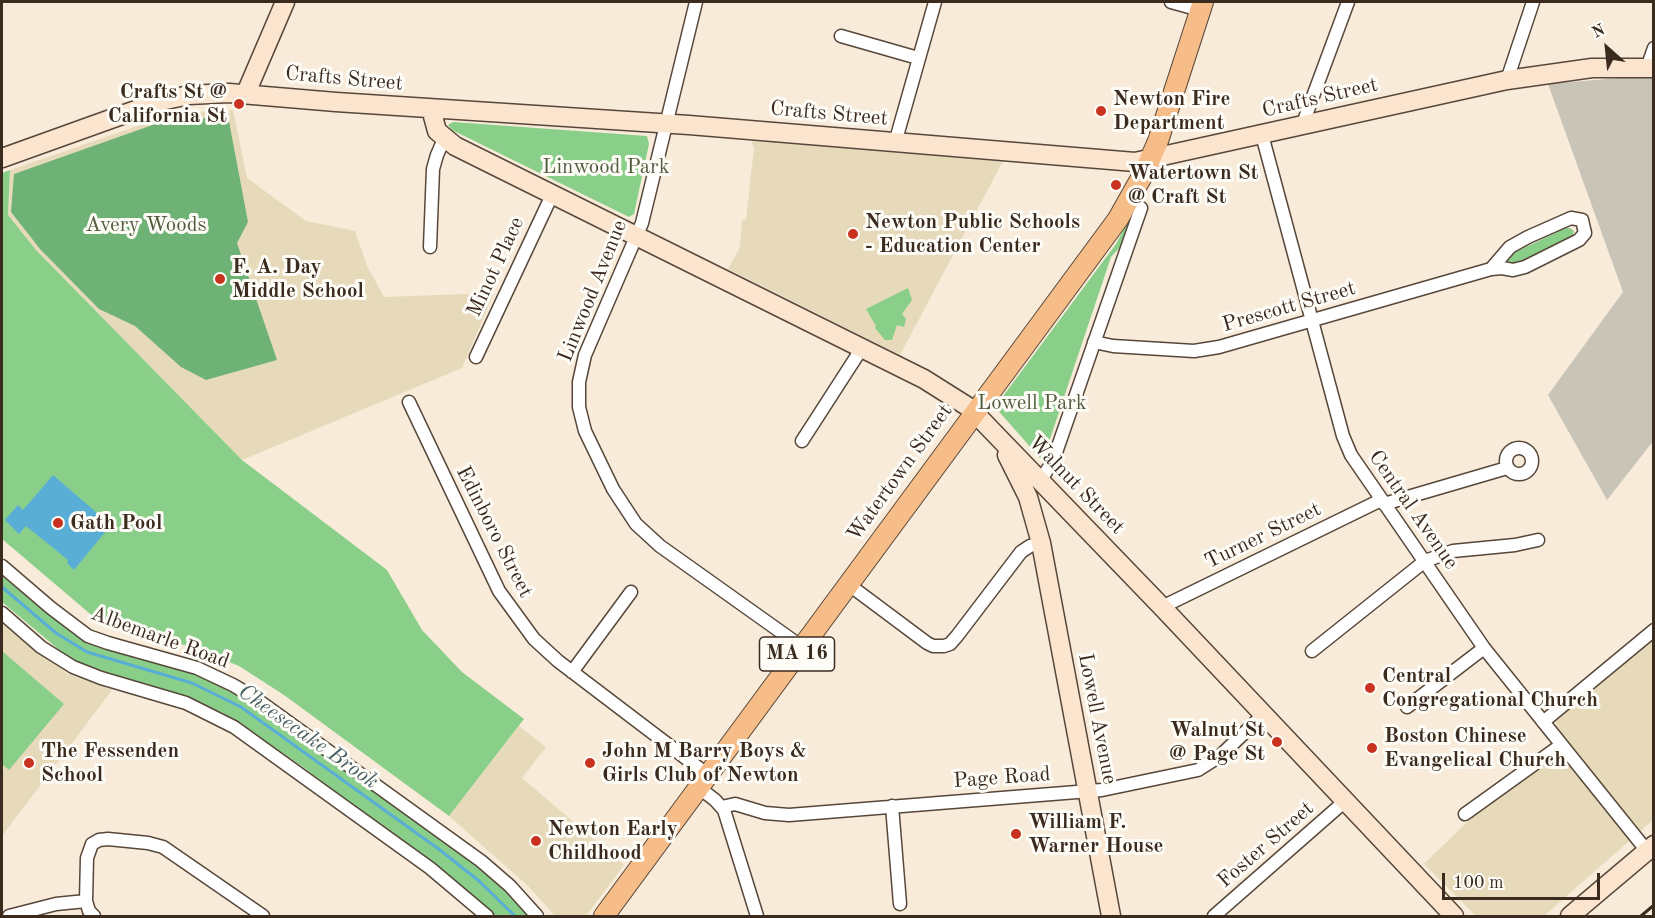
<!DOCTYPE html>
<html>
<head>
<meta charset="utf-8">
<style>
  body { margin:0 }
  #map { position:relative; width:1655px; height:918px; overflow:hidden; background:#f8ebd9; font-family:"Old Standard TT",serif }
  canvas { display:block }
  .frame { position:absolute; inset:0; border:3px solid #3b2a1e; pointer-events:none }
  .north { position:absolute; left:1577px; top:18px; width:60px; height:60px; -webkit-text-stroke:4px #fdfcf7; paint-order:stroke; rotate:333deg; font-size:16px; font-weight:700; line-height:24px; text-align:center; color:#3b2a1e }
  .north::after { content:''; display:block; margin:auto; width:21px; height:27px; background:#3b2a1e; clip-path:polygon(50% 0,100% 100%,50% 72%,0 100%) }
  .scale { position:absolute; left:1442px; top:873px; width:158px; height:27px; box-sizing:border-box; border:3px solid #3b2a1e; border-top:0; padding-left:8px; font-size:18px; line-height:21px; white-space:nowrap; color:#3b2a1e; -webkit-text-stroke:4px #fdfcf7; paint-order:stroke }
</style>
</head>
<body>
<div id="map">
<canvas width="1655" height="918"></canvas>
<div class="frame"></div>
<div class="north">N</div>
<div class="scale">100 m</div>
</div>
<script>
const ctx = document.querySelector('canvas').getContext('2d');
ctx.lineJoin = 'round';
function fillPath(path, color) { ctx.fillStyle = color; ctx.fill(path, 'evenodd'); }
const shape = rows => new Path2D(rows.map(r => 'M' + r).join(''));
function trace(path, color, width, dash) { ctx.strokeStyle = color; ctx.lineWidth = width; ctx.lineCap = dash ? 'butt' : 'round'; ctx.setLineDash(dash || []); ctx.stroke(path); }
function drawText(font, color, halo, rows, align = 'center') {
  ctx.font = font + ' "Old Standard TT",serif'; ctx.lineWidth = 6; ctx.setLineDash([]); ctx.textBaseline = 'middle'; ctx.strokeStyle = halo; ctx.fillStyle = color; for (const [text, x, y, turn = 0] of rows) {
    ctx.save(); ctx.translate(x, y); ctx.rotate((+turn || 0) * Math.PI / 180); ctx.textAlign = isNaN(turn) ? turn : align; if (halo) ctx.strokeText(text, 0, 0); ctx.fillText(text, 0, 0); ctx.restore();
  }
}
fillPath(shape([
  [233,110,247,178,306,221,355,231,367,266,384,297,494,293,462,368,242,460,36,250,8,215,10,170,161,118,199,112],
  [750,138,1004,159,900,355,728,269,740,247,742,220,746,220,754,148],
  [2,622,45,658,68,674,112,690,2,836],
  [1653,637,1653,820,1544,916,1476,916,1424,864,1465,824,1556,748,1556,722,1560,714],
  [519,726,546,747,522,778,624,865,586,916,555,916,528,886,449,816]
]), '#e7daba');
fillPath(shape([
  [1619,78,1653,78,1654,440,1607,500,1548,395,1623,292,1548,84]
]), '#c8c4b8');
fillPath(shape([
  [453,122,647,136,649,144,634,214,629,217,452,130,448,125],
  [10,170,8,215,36,250,242,460,387,570,422,630,462,672,524,719,449,816,284,695,239,666,195,648,116,627,95,618,2,539,2,173],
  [1134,210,1122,245,1111,257,1050,439,1047,458,1040,458,995,407,1116,244],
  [1566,228,1570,228,1574,231,1572,238,1515,265,1508,262,1508,257,1511,254],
  [908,288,912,300,902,314,906,319,904,327,897,325,892,340,885,340,875,328,876,326,866,309],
  [2,565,88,636,233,685,481,861,538,916,494,916,476,898,303,767,223,713,184,696,94,670,69,658,2,602],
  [2,651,64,704,9,770,2,764]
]), '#8acf89');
fillPath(shape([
  [228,116,248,222,237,243,277,360,206,380,181,367,135,326,99,309,40,249,11,212,14,174,161,122]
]), '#6fb275');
fillPath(shape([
  [53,475,111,525,74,570,67,563,68,560,26,526,19,534,5,520,18,505,23,510]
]), '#58aed5');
trace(shape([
  [2,587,56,633,87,652,192,683,241,707,440,850,479,881,515,916]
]), '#58aed5', 3);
const street = shape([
  [696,2,642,223,585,355,579,382,579,407,585,431,613,489,636,524,660,546,802,647],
  [1171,2,1200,10],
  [841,36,918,58],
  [1647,68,1654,48],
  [1507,80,1533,2],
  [1302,126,1348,2],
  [1262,135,1343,436,1351,455,1484,648,1647,851],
  [895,143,935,2],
  [430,247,433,169,437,155,444,139],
  [1094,342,1113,346,1194,351,1219,347,1491,269,1502,268,1513,270,1525,267,1579,240,1585,233,1582,220,1571,218,1528,237,1510,247,1491,269],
  [476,357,552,195],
  [409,402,499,591,534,639,558,661,708,775],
  [802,441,862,348],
  '1506 461a13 13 0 1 1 26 0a13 13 0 1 1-26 0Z',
  [1040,481,1053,461,1141,208],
  [1384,504,1507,468],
  [2,566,51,608,88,636,108,643,197,668,233,685,255,698,481,861,510,886,537,916],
  [848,584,927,643,933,646,944,646,950,644,957,636,1021,552,1030,546,1041,543],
  [1162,607,1381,500],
  [2,613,41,647,73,667,101,678,186,703,234,727,430,868,487,916],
  [1312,651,1425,561,1453,551,1515,545,1538,540],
  [572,672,631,592],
  [1407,707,1484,648],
  [1543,722,1654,630],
  [698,787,715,800,724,810,757,916],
  [892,806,900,904],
  [722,807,735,804,765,813,789,815,1102,790,1198,770,1220,756,1264,714],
  [1465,814,1561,745],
  [9,916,56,904,86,901],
  [94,916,89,911,86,901,87,858,92,844,99,840,108,839,148,843,163,847,263,916],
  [1214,916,1344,802]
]);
const secondary = shape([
  [246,93,285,2],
  [431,109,437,131,455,146,924,379,970,408,1162,607,1454,916],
  [2,158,161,101,189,95,229,93,336,102,689,125,1135,162,1507,80,1592,68,1654,68],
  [1007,455,1028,497,1041,543,1111,916],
  [1570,916,1654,845]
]);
const primary = shape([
  [604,916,1118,219,1145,171,1158,141,1203,2]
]);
trace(street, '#57473a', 15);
trace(secondary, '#57473a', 21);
trace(primary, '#57473a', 22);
trace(street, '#fff', 12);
trace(secondary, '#fce5cf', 18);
trace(primary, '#f7bd88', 20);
trace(shape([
  [1641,916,1654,905]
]), '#3b2a1e', 3);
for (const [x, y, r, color] of [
  [239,104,6,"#c8321e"],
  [1101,111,6,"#c8321e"],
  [1116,185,6,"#c8321e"],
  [853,234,6,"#c8321e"],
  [220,279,6,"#c8321e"],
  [58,523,6,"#c8321e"],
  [1370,688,6,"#c8321e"],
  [1277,742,6,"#c8321e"],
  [1372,748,6,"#c8321e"],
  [29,763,6,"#c8321e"],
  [590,763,6,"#c8321e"],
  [1016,834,6,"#c8321e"],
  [536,841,6,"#c8321e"]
]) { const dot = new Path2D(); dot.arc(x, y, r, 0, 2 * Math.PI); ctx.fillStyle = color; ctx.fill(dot); trace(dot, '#fdfcf7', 2); }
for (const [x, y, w] of [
  [797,654,75]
]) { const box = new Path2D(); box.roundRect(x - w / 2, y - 17, w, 34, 4.5); ctx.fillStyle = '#fdfcf7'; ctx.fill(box); trace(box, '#3b2a1e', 1.5); }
drawText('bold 20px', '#3b2a1e', null, [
  ["MA 16",797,654]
]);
drawText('21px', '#3b2a1e', '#fdfcf7', [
  ["Crafts Street",344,79,5],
  ["Crafts Street",1320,98,-13],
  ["Crafts Street",829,114,5],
  ["Minot Place",496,267,-65],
  ["Linwood Avenue",593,291,-68],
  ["Prescott Street",1289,307,-16],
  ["Watertown Street",900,473,-54],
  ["Walnut Street",1076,485,46],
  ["Central Avenue",1413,510,55],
  ["Edinboro Street",494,532,63],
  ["Turner Street",1263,536,-26],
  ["Albemarle Road",160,638,20],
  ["Lowell Avenue",1097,719,79],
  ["Page Road",1002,778,-4],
  ["Foster Street",1266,845,-41]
]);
drawText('bold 21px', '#3b2a1e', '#fdfcf7', [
  ["Crafts St @",227,92,"right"],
  ["California St",227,116,"right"],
  ["Newton Fire",1113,99],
  ["Department",1113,123],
  ["Watertown St",1128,173],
  ["@ Craft St",1128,197],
  ["Newton Public Schools",865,222],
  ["- Education Center",865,246],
  ["F. A. Day",232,267],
  ["Middle School",232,291],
  ["Gath Pool",70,523],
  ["Central",1382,676],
  ["Congregational Church",1382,700],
  ["Walnut St",1265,730,"right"],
  ["@ Page St",1265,754,"right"],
  ["Boston Chinese",1384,736],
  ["Evangelical Church",1384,760],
  ["The Fessenden",41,751],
  ["School",41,775],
  ["John M Barry Boys &",602,751],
  ["Girls Club of Newton",602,775],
  ["William F.",1028,822],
  ["Warner House",1028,846],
  ["Newton Early",548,829],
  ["Childhood",548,853]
], 'left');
drawText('21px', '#535c3e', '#fdfcf7', [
  ["Linwood Park",606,167],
  ["Avery Woods",146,225],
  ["Lowell Park",1032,403]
]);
drawText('italic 22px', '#475f67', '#fdfcf7', [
  ["Cheesecake Brook",308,737,35]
]);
</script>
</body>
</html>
